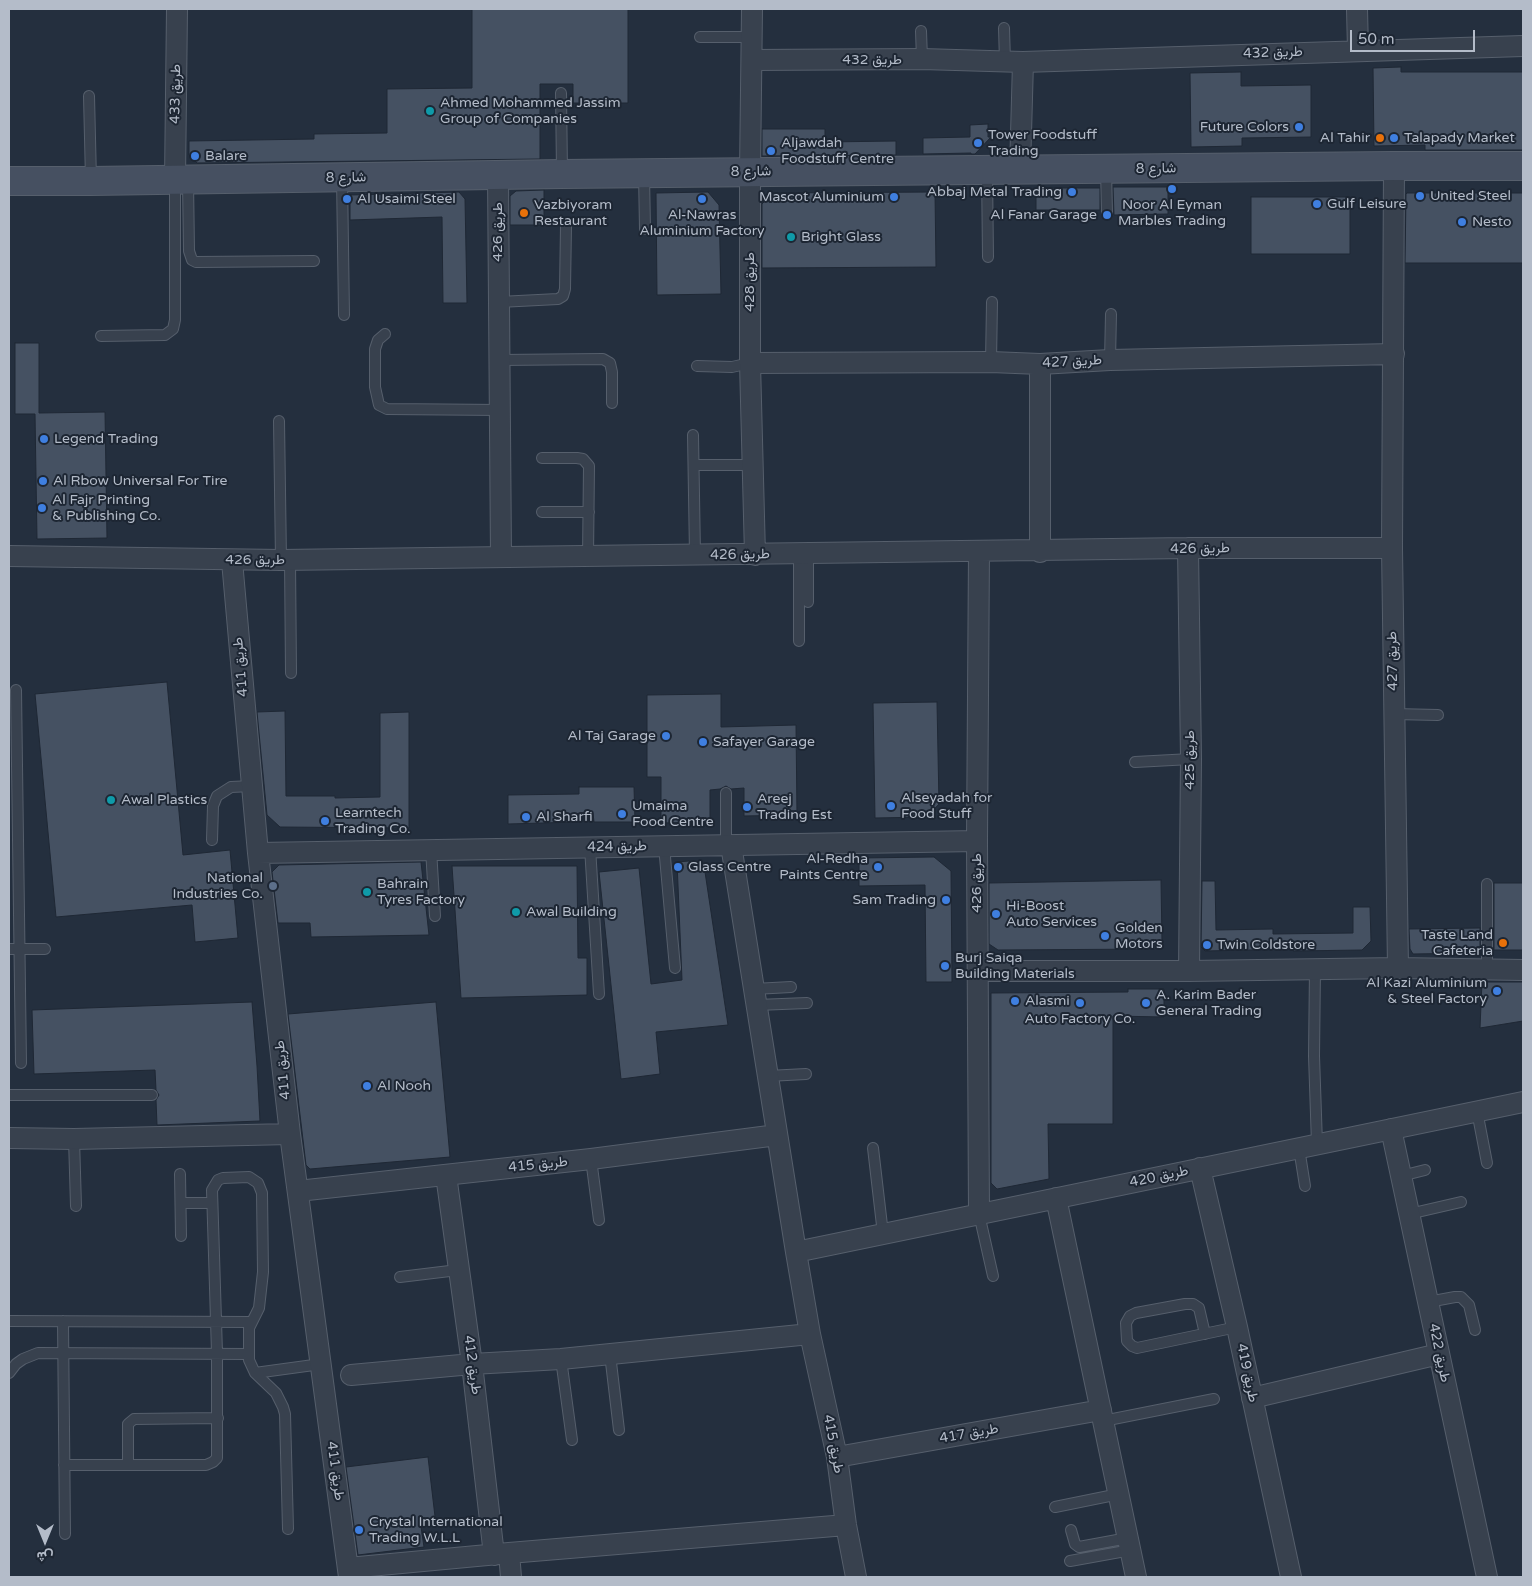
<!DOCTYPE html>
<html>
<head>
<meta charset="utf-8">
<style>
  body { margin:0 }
  #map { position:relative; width:1532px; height:1586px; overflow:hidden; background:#242f3e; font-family:"Varela Round",Vazirmatn,sans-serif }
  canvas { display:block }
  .frame { position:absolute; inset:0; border:10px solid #b4bcc9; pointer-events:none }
  .north { position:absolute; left:20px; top:1516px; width:50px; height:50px; -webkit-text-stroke:4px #1d2633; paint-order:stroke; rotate:180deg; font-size:14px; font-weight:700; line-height:20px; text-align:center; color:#b4bcc9 }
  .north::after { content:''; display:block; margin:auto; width:18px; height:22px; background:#b4bcc9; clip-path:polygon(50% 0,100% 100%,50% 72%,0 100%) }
  .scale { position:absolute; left:1350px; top:30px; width:125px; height:22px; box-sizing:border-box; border:2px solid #b4bcc9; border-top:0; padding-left:6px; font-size:15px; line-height:18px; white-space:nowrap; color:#b4bcc9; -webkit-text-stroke:4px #1d2633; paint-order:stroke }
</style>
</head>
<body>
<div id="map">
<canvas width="1532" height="1586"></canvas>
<div class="frame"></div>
<div class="north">ش</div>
<div class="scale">50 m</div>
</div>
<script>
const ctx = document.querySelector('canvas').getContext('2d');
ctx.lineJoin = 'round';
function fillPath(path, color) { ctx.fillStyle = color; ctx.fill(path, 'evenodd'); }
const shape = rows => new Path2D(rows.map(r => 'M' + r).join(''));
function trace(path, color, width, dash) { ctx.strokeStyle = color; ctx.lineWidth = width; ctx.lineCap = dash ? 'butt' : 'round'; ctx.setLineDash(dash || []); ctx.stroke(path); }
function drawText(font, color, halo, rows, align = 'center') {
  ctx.font = font + ' "Varela Round",Vazirmatn,sans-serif'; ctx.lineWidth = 4; ctx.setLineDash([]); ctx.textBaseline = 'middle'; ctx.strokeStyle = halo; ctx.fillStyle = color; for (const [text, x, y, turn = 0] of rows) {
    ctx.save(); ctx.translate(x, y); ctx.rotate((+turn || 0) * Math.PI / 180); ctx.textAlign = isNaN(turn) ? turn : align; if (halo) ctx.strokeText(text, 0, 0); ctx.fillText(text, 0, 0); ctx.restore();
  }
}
const building = shape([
  [472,9,628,9,628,103,573,103,573,84,540,84,540,159,197,163,189,155,189,141,314,139,314,134,387,133,387,89,472,88,472,9],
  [1401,67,1401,72,1523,72,1523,150,1425,150,1425,145,1374,146,1373,68,1401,67],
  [1241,72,1241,86,1311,85,1311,137,1242,138,1242,146,1191,147,1190,73,1241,72],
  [988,124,988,137,991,137,975,154,971,154,971,153,923,154,923,138,970,137,970,125,988,124],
  [762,129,825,129,825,142,896,141,896,155,762,156,762,129],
  [1113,187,1168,187,1168,214,1114,215,1113,187],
  [1036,188,1100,188,1100,210,1036,210,1036,188],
  [544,190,544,225,510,225,510,196,516,191,544,190],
  [459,192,465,199,467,303,443,303,442,217,350,220,350,195,459,192],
  [708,192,719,205,721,294,657,295,656,193,708,192],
  [935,192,936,267,762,268,762,204,773,193,935,192],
  [1407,193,1523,193,1523,263,1405,263,1406,194,1407,193],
  [1251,197,1350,197,1350,254,1251,254,1251,197],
  [15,343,39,343,39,413,105,412,107,538,37,539,35,414,15,414,15,343],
  [167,682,183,855,230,850,238,938,195,942,192,905,56,917,35,694,167,682],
  [721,694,721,727,796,725,797,815,744,816,744,788,731,789,726,786,720,789,710,790,710,822,661,823,661,777,647,777,647,695,721,694],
  [937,702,939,804,927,817,875,818,873,703,937,702],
  [285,711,286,796,335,796,335,798,380,797,380,713,409,712,409,828,280,827,267,815,257,712,285,711],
  [579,787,634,787,635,822,594,822,593,813,576,814,576,822,508,824,508,795,579,794,579,787],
  [934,857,951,871,952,982,926,982,925,885,859,886,859,858,934,857],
  [689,861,705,872,728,1025,656,1032,660,1074,621,1079,599,872,639,868,651,984,682,980,677,862,689,861],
  [421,862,429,935,311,937,310,923,278,923,272,872,279,865,421,862],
  [452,866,577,866,578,958,587,958,587,995,461,998,452,866],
  [1161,880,1162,941,1155,949,998,950,989,944,989,883,1161,880],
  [1202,881,1215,881,1216,930,1273,929,1273,934,1353,933,1353,907,1370,907,1371,941,1362,950,1293,951,1293,949,1205,951,1201,947,1202,881],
  [1494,883,1523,883,1523,950,1494,950,1494,883],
  [1480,928,1480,950,1474,951,1475,953,1413,954,1410,949,1409,929,1480,928],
  [1482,982,1523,982,1523,1021,1480,1028,1482,982],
  [1128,989,1164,989,1164,1017,1113,1016,1113,1124,1048,1124,1049,1179,997,1189,991,1183,991,993,1128,992,1128,989],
  [252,1002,257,1066,260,1121,157,1125,156,1100,159,1095,156,1090,155,1070,34,1074,32,1010,252,1002],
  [436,1002,450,1157,310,1169,306,1165,288,1014,436,1002],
  [428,1457,436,1525,421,1527,424,1547,358,1555,346,1467,428,1457]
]);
fillPath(building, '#455162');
trace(building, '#1f2835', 1);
const lane = shape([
  [1004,28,1005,62],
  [921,31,922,59],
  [700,37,752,37],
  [561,93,562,172],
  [89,96,91,180],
  [1106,169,1107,213],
  [987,171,988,257],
  [644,175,645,229],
  [342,178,344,315],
  [188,181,189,251,192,260,196,262,314,261],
  [499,302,558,299,563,296,565,289,566,226],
  [385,334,378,340,375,349,375,387,379,405,387,409,500,410],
  [101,336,165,335,173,329,175,320,175,182],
  [500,360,603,359,610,363,612,372,612,403],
  [1110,360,1111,314],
  [991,362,992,302],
  [697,366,732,367,750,363],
  [279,421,281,560],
  [693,435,695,555],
  [542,458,577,458,583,459,589,466,588,557],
  [694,465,753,465],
  [542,512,589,512],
  [799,554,799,641],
  [808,554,808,602],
  [290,560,291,673],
  [16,690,21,1063],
  [1394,714,1438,715],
  [1135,762,1191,759],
  [726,793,726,846],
  [212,840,213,806,217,796,231,787,252,786],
  [664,846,675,968],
  [590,847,599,994],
  [431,849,435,916],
  [1487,884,1487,969],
  [9,949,45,949],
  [1315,968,1314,1056,1317,1144],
  [754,989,791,987],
  [757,1005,807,1003],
  [768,1076,806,1074],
  [9,1095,152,1095],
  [1477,1111,1487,1163],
  [74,1139,76,1206],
  [873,1148,883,1234],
  [1299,1148,1305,1186],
  [591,1159,599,1220],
  [180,1174,181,1236],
  [1401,1176,1425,1170],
  [181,1203,212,1203],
  [979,1214,993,1276],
  [1409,1214,1461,1202],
  [400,1277,458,1270],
  [1428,1302,1455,1297,1461,1297,1469,1305,1475,1330],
  [9,1321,251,1322],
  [63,1321,65,1534],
  [1205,1334,1199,1308,1193,1304,1185,1304,1136,1313,1130,1316,1126,1323,1127,1341,1132,1346,1137,1348,1237,1327],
  [610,1354,619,1430],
  [561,1359,572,1440],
  [9,1373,16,1364,23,1359,38,1353,249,1354],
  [255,1373,321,1364],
  [1103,1421,1214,1399],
  [128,1464,128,1424,134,1419,218,1418],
  [64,1465,206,1465,213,1462,217,1458,217,1353,212,1190,218,1180,223,1178,249,1177,258,1183,262,1193,263,1272,259,1308,249,1328,249,1360,255,1373,276,1393,283,1407,285,1414,288,1529],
  [1055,1507,1119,1494],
  [1071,1530,1075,1544,1079,1547,1128,1538],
  [1070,1561,1131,1550]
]);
const street = shape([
  [752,9,750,172,750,363,755,555],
  [1357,9,1358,50],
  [752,60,922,59,1023,62,1523,46],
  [1394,166,1392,548,1398,968],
  [1020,170,1023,62],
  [498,176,501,557],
  [175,180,177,9],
  [750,363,991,362,1040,364,1110,360,1394,354],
  [1040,364,1040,552],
  [1188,548,1191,759,1189,971],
  [979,551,977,841,979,1214],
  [9,556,281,560,1188,548,1392,548],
  [232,561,258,853,290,1134,349,1577],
  [731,845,796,1252,810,1334,837,1457,846,1525,856,1577],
  [258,853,977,841],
  [978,971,1189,971,1398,968,1523,970],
  [1391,1129,1487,1577],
  [9,1138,74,1139,290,1134],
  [1200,1168,1237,1327,1291,1577],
  [446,1175,472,1364,494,1555],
  [298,1191,591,1159,777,1135],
  [1056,1198,1136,1577],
  [796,1252,1523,1102],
  [351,1375,472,1364,561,1359,810,1334],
  [1252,1398,1439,1354],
  [837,1457,1101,1410],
  [509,1553,511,1577],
  [348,1568,509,1553,846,1525]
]);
const secondary = shape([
  [9,181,91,181,562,174,1394,166,1523,166]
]);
trace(lane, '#565f6c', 12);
trace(street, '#565f6c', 22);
trace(secondary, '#565f6c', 30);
trace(lane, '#38414e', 10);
trace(street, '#38414e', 20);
trace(secondary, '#465061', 28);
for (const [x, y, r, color] of [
  [430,111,5,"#0f9aa8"],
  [1299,127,5,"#3f7fe0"],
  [1380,138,5,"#e8710a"],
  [1394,138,5,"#3f7fe0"],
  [978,143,5,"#3f7fe0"],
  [771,151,5,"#3f7fe0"],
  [195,156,5,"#3f7fe0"],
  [1172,189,5,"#3f7fe0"],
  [1072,192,5,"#3f7fe0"],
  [1420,196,5,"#3f7fe0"],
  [894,197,5,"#3f7fe0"],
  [347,199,5,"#3f7fe0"],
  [702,199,5,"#3f7fe0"],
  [1317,204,5,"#3f7fe0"],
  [524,213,5,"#e8710a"],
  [1107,215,5,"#3f7fe0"],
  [1462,222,5,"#3f7fe0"],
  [791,237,5,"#0f9aa8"],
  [44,439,5,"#3f7fe0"],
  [43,481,5,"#3f7fe0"],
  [42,508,5,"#3f7fe0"],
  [666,736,5,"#3f7fe0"],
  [703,742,5,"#3f7fe0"],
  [111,800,5,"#0f9aa8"],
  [891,806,5,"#3f7fe0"],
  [747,807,5,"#3f7fe0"],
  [622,814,5,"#3f7fe0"],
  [526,817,5,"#3f7fe0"],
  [325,821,5,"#3f7fe0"],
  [678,867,5,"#3f7fe0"],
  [878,867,5,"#3f7fe0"],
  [273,886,5,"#5c6f8a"],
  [367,892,5,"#0f9aa8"],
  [946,900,5,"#3f7fe0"],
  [516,912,5,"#0f9aa8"],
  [996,914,5,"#3f7fe0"],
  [1105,936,5,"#3f7fe0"],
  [1503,943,5,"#e8710a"],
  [1207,945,5,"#3f7fe0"],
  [945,966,5,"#3f7fe0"],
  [1497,991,5,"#3f7fe0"],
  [1015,1001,5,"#3f7fe0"],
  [1080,1003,5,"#3f7fe0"],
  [1146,1003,5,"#3f7fe0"],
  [367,1086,5,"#3f7fe0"],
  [359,1530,5,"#3f7fe0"]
]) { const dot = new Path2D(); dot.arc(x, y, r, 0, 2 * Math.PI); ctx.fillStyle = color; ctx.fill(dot); trace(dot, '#1d2633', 2); }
drawText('14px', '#b4bcc9', '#1d2633', [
  ["طريق 432",1273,53,-2],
  ["طريق 432",872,60],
  ["طريق 433",176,94,-89],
  ["شارع 8",1156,169,-1],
  ["شارع 8",751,172,-1],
  ["شارع 8",346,178,-1],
  ["طريق 426",498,232,-90],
  ["طريق 428",750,282,-90],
  ["طريق 427",1072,362,-3],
  ["طريق 426",1200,549,-1],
  ["طريق 426",740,555,-1],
  ["طريق 426",255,560],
  ["طريق 427",1393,661,-91],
  ["طريق 411",241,667,-95],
  ["طريق 425",1190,760,-90],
  ["طريق 424",617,847,-1],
  ["طريق 426",977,883,-90],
  ["طريق 411",283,1070,-96],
  ["طريق 415",538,1165,-6],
  ["طريق 420",1159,1177,-12],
  ["طريق 422",1439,1353,78],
  ["طريق 412",472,1365,82],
  ["طريق 419",1247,1373,78],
  ["طريق 417",969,1434,-10],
  ["طريق 415",833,1444,79],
  ["طريق 411",335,1471,82]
]);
drawText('14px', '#b4bcc9', '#1d2633', [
  ["Ahmed Mohammed Jassim",440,103],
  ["Group of Companies",440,119],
  ["Future Colors",1289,127,"right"],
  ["Tower Foodstuff",988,135],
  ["Trading",988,151],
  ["Al Tahir",1370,138,"right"],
  ["Talapady Market",1404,138],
  ["Aljawdah",781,143],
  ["Foodstuff Centre",781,159],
  ["Balare",205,156],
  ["Abbaj Metal Trading",1062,192,"right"],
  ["United Steel",1430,196],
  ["Mascot Aluminium",884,197,"right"],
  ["Al Usaimi Steel",357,199],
  ["Gulf Leisure",1327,204],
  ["Vazbiyoram",534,205],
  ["Restaurant",534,221],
  ["Noor Al Eyman",1172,205,"center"],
  ["Marbles Trading",1172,221,"center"],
  ["Al-Nawras",702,215,"center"],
  ["Aluminium Factory",702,231,"center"],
  ["Al Fanar Garage",1097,215,"right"],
  ["Nesto",1472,222],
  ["Bright Glass",801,237],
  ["Legend Trading",54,439],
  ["Al Rbow Universal For Tire",53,481],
  ["Al Fajr Printing",52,500],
  ["& Publishing Co.",52,516],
  ["Al Taj Garage",656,736,"right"],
  ["Safayer Garage",713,742],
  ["Alseyadah for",901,798],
  ["Food Stuff",901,814],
  ["Areej",757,799],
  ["Trading Est",757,815],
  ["Awal Plastics",121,800],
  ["Umaima",632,806],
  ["Food Centre",632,822],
  ["Learntech",335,813],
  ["Trading Co.",335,829],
  ["Al Sharfi",536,817],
  ["Al-Redha",868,859,"right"],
  ["Paints Centre",868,875,"right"],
  ["Glass Centre",688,867],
  ["National",263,878,"right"],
  ["Industries Co.",263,894,"right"],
  ["Bahrain",377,884],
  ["Tyres Factory",377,900],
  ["Sam Trading",936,900,"right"],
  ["Hi-Boost",1006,906],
  ["Auto Services",1006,922],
  ["Awal Building",526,912],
  ["Golden",1115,928],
  ["Motors",1115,944],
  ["Taste Land",1493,935,"right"],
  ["Cafeteria",1493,951,"right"],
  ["Twin Coldstore",1217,945],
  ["Burj Saiqa",955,958],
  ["Building Materials",955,974],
  ["Al Kazi Aluminium",1487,983,"right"],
  ["& Steel Factory",1487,999,"right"],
  ["A. Karim Bader",1156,995],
  ["General Trading",1156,1011],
  ["Alasmi",1025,1001],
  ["Auto Factory Co.",1080,1019,"center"],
  ["Al Nooh",377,1086],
  ["Crystal International",369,1522],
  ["Trading W.L.L",369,1538]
], 'left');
</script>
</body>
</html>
